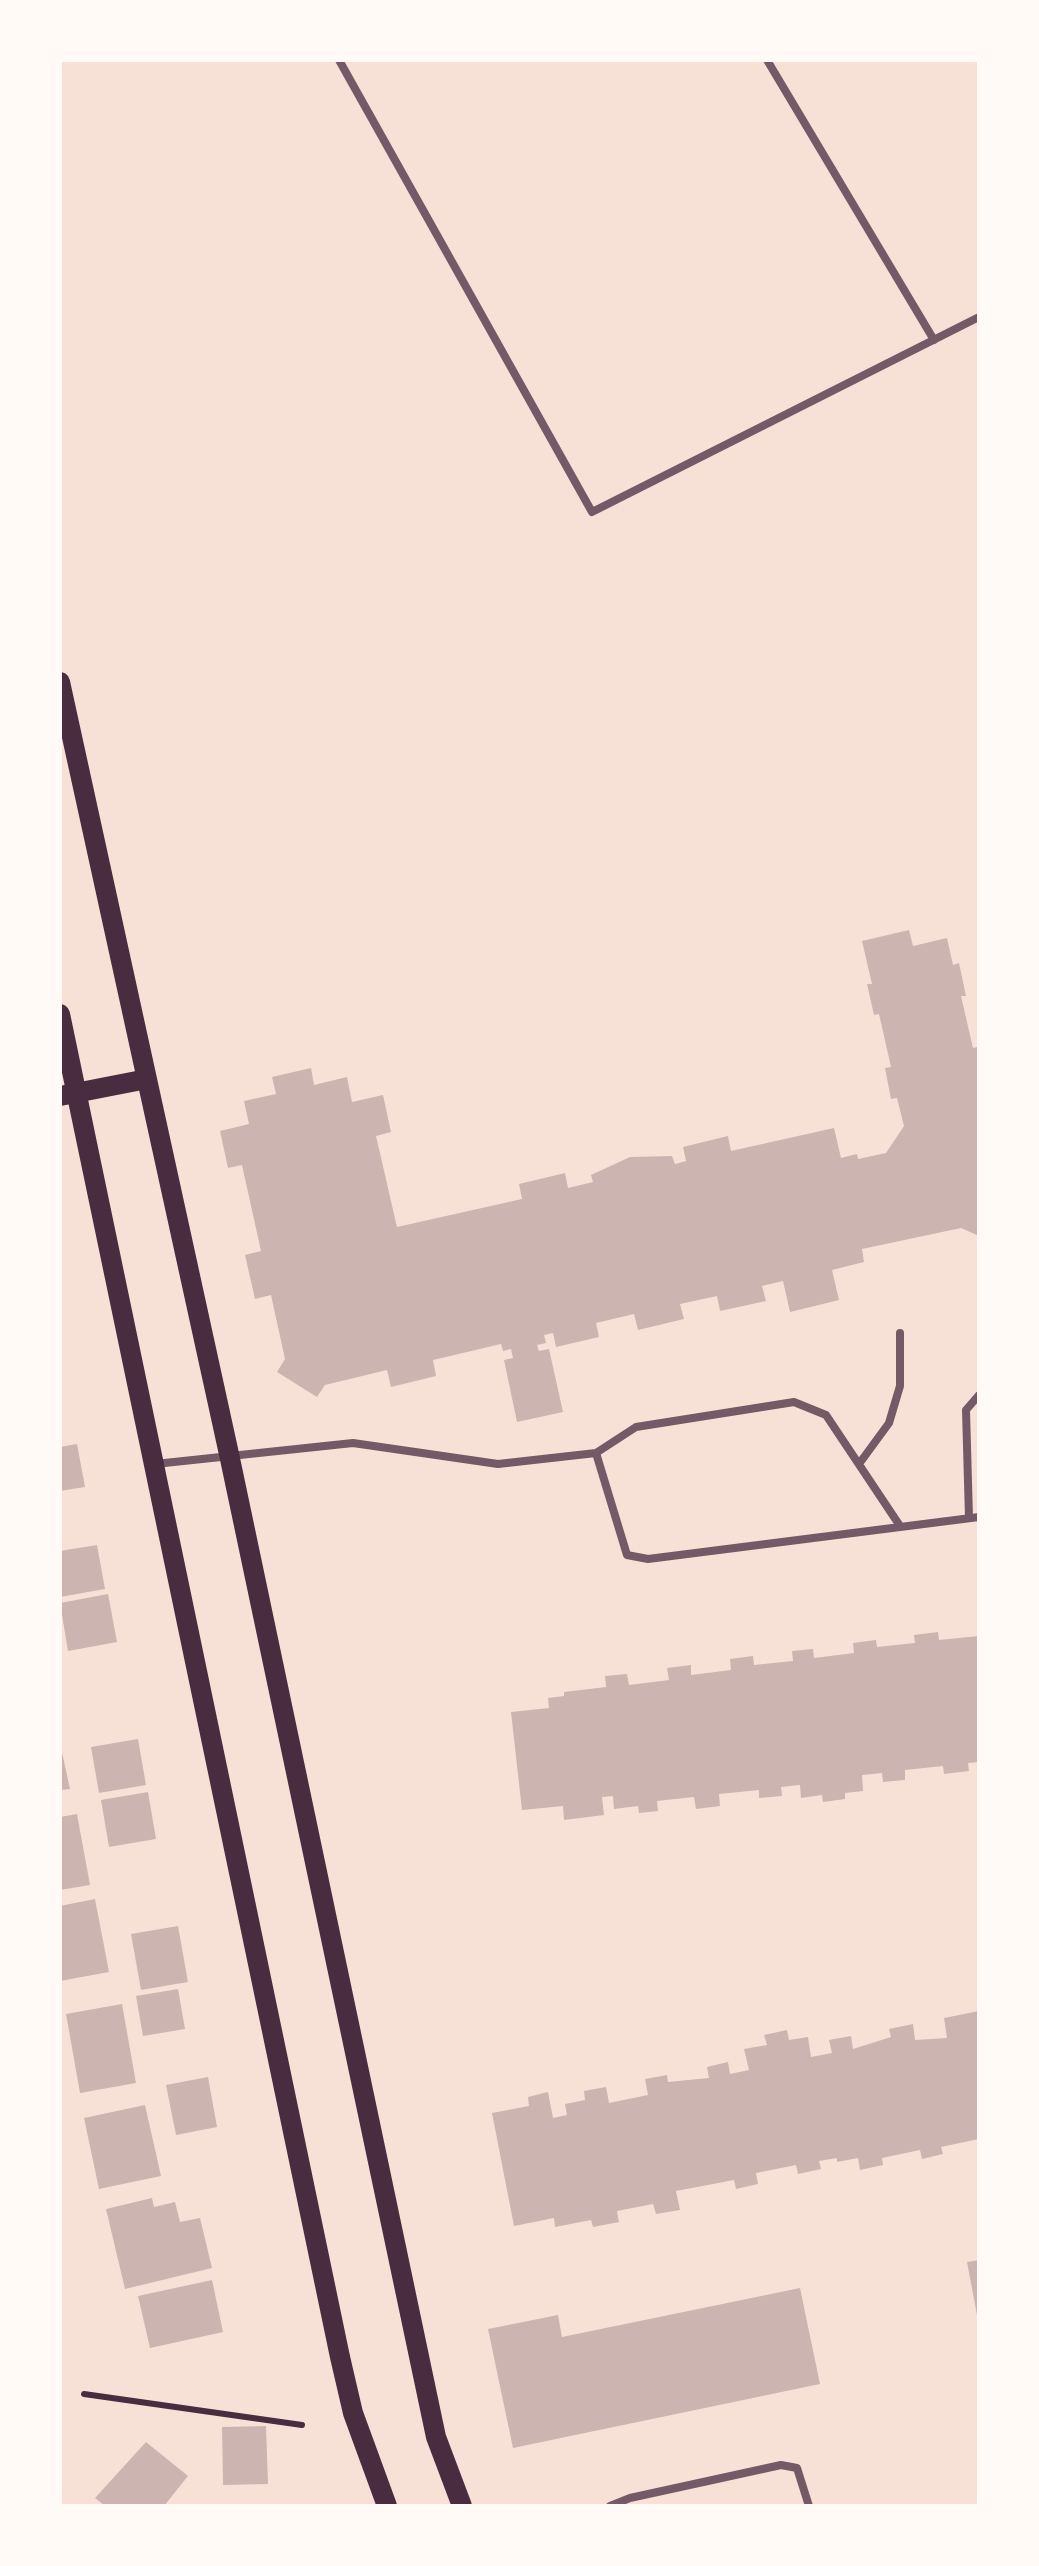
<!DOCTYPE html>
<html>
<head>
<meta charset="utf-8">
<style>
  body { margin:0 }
  #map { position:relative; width:1039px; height:2566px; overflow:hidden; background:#f7e1d7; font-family:Ubuntu,sans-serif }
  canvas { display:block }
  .frame { position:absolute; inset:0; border:62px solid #fffaf5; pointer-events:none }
</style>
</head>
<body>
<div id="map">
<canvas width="1039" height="2566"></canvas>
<div class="frame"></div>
</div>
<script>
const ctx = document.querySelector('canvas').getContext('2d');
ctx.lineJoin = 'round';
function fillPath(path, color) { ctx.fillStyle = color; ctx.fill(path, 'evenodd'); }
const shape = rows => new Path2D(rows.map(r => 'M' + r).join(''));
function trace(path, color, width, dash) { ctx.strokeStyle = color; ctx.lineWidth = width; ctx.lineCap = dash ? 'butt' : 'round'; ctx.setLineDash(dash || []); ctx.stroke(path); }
fillPath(shape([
  [909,930,913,946,947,938,953,965,959,963,966,996,961,996,973,1048,977,1047,979,1056,979,1236,961,1228,862,1249,864,1262,832,1270,839,1300,790,1312,783,1281,762,1286,766,1301,720,1311,717,1296,680,1304,684,1319,638,1330,634,1314,596,1323,599,1337,556,1347,553,1333,544,1335,546,1343,537,1345,539,1351,549,1349,563,1412,517,1422,504,1360,513,1358,511,1349,503,1351,501,1344,433,1360,436,1376,391,1387,387,1370,325,1385,317,1397,277,1372,285,1359,271,1295,255,1299,245,1255,261,1251,242,1165,228,1168,220,1131,249,1124,244,1101,276,1094,272,1077,311,1068,314,1085,347,1077,352,1102,383,1095,391,1132,376,1136,397,1227,522,1199,519,1184,565,1173,568,1188,593,1182,591,1175,630,1157,672,1156,675,1164,686,1161,683,1147,728,1136,731,1151,834,1128,841,1158,857,1154,858,1159,886,1153,904,1126,897,1098,891,1099,885,1068,891,1067,879,1014,874,1015,867,984,872,984,862,941],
  [77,1444,85,1487,60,1491,60,1447],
  [97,1545,105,1589,60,1597,60,1551],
  [108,1594,117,1642,68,1651,60,1603],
  [938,1632,939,1640,979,1636,979,1762,968,1763,969,1771,944,1774,943,1766,905,1770,905,1780,883,1782,882,1773,862,1775,863,1791,845,1793,845,1799,823,1802,822,1795,801,1798,800,1785,781,1787,782,1796,759,1798,759,1790,719,1794,720,1806,696,1809,694,1797,657,1801,658,1811,639,1813,638,1806,614,1809,613,1796,602,1797,604,1815,564,1820,563,1806,522,1810,511,1712,549,1708,548,1698,564,1696,564,1692,606,1687,605,1676,627,1674,629,1685,669,1680,667,1668,691,1665,691,1675,731,1670,730,1659,753,1656,754,1665,793,1661,792,1651,813,1649,814,1658,854,1653,853,1643,876,1640,877,1647,915,1643,914,1635],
  [138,1739,146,1785,99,1793,91,1747],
  [60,1743,70,1789,60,1790],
  [148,1792,156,1839,109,1847,101,1800],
  [77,1814,90,1885,60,1890,60,1817],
  [95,1899,109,1972,60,1981,60,1906],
  [178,1926,188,1982,141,1990,131,1934],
  [178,1989,185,2029,143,2036,136,1996],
  [122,2004,136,2083,80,2093,66,2014],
  [979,2011,979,2139,941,2147,943,2154,922,2159,920,2150,882,2158,883,2165,860,2170,858,2158,837,2162,837,2158,819,2161,821,2169,798,2174,796,2165,756,2173,758,2184,736,2189,734,2180,676,2191,680,2210,656,2214,653,2204,617,2211,619,2222,593,2227,591,2220,555,2227,554,2218,514,2226,492,2113,529,2106,528,2097,548,2092,553,2118,567,2115,565,2104,585,2100,584,2091,606,2087,609,2103,648,2095,645,2079,667,2075,668,2082,709,2078,707,2067,728,2062,730,2074,749,2070,744,2049,767,2045,764,2035,787,2030,789,2040,808,2037,811,2057,832,2053,829,2040,851,2036,853,2049,891,2037,889,2029,913,2024,915,2040,947,2038,944,2018],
  [208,2077,217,2127,176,2135,166,2085],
  [145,2105,161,2176,99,2189,84,2118],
  [152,2198,154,2207,175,2202,180,2222,200,2218,212,2268,125,2289,106,2209],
  [979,2260,979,2315,977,2315,967,2262],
  [212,2280,223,2332,150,2348,138,2296],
  [800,2288,820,2384,513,2448,488,2329,558,2315,562,2337],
  [266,2426,268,2484,223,2485,222,2427],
  [146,2442,188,2476,164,2506,105,2506,95,2498]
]), '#ccb4b1');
trace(shape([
  [84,2394,302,2425]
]), '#4a2c40', 6);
trace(shape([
  [339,60,592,512,979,317],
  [767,60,934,340],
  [596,1453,627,1555,648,1559,979,1517],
  [155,1464,353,1443,498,1464,596,1453,636,1427,794,1402,826,1415,900,1526],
  [859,1464,889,1423,900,1386,900,1333],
  [969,1518,966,1410,979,1395],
  [610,2506,630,2498,781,2465,797,2468,809,2506]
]), '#755966', 8);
trace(shape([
  [60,682,229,1454,436,2437,462,2506],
  [60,1014,340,2357,353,2413,387,2506],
  [60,1096,147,1079]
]), '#4a2c40', 20);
</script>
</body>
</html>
